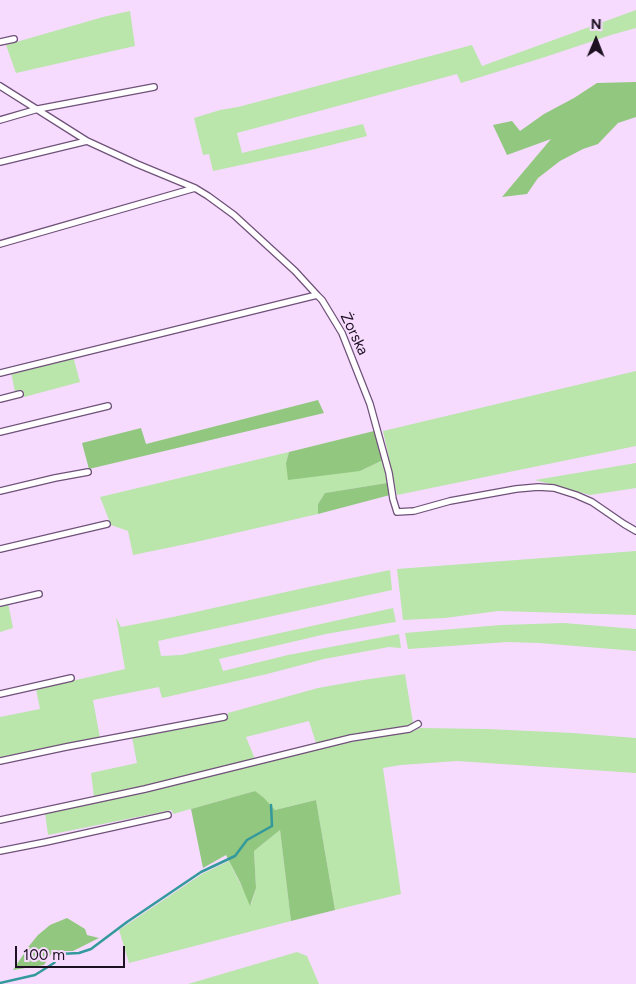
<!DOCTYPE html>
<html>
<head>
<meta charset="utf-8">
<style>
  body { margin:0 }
  #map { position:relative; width:636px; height:984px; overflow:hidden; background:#f6dbff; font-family:Figtree,sans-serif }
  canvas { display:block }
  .north { position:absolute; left:571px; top:15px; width:50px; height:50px; -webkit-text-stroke:4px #f6dbff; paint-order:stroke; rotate:1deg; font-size:14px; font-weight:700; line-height:20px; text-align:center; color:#1d1121 }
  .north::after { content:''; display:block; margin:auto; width:18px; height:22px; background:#1d1121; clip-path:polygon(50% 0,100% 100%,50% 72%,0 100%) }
  .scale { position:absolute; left:15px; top:946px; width:110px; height:22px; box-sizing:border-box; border:2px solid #1d1121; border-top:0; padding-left:6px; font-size:15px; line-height:18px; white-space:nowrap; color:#1d1121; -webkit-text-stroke:4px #f6dbff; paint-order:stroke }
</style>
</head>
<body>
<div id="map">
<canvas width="636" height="984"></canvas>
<div class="north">N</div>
<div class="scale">100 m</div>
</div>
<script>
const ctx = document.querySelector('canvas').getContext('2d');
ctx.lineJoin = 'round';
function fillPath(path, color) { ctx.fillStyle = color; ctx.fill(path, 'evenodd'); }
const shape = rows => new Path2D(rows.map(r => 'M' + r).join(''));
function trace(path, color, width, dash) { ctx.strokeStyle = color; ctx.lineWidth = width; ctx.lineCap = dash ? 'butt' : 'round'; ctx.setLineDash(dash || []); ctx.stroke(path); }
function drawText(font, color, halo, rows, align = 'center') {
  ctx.font = font + ' Figtree,sans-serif'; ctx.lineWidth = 4; ctx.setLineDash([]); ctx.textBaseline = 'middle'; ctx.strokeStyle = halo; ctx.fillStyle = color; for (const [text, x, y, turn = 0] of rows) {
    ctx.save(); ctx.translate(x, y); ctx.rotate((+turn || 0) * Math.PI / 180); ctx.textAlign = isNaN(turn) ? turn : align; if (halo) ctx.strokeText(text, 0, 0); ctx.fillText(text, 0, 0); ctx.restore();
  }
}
fillPath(shape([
  [636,10,636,28,611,35,542,58,461,83,457,74,237,133,242,153,363,124,367,136,311,150,213,171,209,154,203,155,194,118,220,110,238,107,472,45,482,66],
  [130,11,135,46,16,73,6,45,103,17],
  [73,356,80,382,24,397,23,390,15,392,11,372],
  [636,371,636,446,397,495,383,431],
  [289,452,286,463,360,471,383,460,387,483,325,493,318,504,318,514,196,542,133,555,128,531,111,525,100,497],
  [636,463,636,488,590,495,535,480],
  [636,551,636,615,498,611,445,618,403,620,397,569],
  [390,570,392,590,158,641,161,656,181,655,393,608,396,622,389,623,326,634,219,659,223,671,288,655,399,634,401,648,389,647,324,659,267,674,162,698,159,687,93,700,100,738,0,759,0,717,40,709,36,689,125,669,116,617,121,627,173,617,304,588],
  [8,603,13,628,0,632,0,605],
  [564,623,636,629,636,651,539,643,507,642,408,649,405,633,501,625],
  [405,674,413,723,410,726,316,743,309,721,246,737,255,759,155,784,94,797,91,773,137,763,132,737,157,732,226,720,228,713,318,688,363,680],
  [420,728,487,729,573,733,636,738,636,773,457,761,401,765,383,768,401,894,335,910,316,800,275,810,255,791,173,814,172,810,48,835,45,813,319,748,388,735,414,731],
  [280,830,291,921,129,963,119,930,202,874,229,861,251,905,256,888,254,851],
  [297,952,307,956,319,984,188,984]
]), '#bae5ab');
fillPath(shape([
  [636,82,636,117,618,123,598,144,583,149,560,161,538,178,527,194,502,197,551,139,507,155,493,125,512,121,520,131,544,114,574,98,597,83],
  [318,400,324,413,89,469,82,443,141,428,146,444],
  [374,431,383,460,360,471,288,480,286,463,289,452],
  [387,483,390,495,318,514,318,504,325,493],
  [255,791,264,798,275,810,316,800,335,910,291,921,280,830,254,851,256,888,250,906,240,882,226,855,203,868,191,809],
  [67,918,85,929,87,935,99,938,73,951,53,951,44,965,13,970,29,946,38,935,50,925]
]), '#91c77e');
trace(shape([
  [0,983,35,975,54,963,60,954,79,953,91,949,127,922,201,872,235,856,247,840,272,826,271,805]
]), '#33999c', 2.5);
const street = shape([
  [0,42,14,39],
  [0,86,87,141,137,164,195,188,208,196,234,215,295,271,317,295,322,300,342,333,370,404,389,473,393,499,397,512,414,511,450,501,516,489,538,487,554,488,576,495,592,502,624,524,636,531],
  [0,120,38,109,154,87],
  [0,162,87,141],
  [0,244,195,188],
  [0,373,317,295],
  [0,399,20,394],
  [0,432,108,406],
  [0,491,55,478,88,472],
  [0,549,107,524],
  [0,603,39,594],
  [0,694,71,678],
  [0,761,66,747,224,717],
  [0,820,145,789,351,738,409,729,418,724],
  [0,851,46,842,168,815]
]);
trace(street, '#6f5179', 8);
trace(street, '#fff', 5.5);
drawText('15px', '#1d1121', '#f6dbff', [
  ["Żorska",354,334,64]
]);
</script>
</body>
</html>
